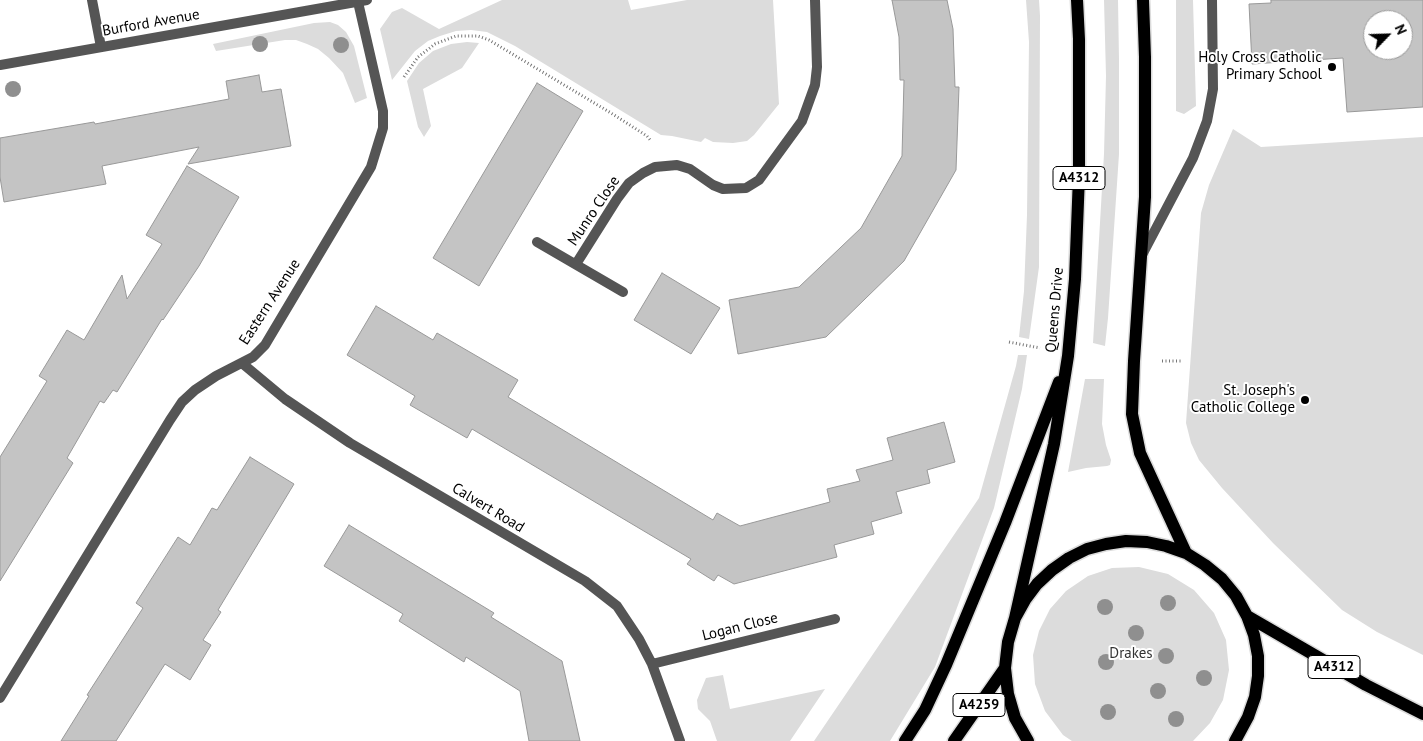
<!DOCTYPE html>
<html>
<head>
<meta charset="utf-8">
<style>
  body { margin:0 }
  #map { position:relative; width:1423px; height:741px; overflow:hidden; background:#fff; font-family:"PT Sans",sans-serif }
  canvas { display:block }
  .north { position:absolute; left:1363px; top:10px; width:50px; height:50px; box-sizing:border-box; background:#fff; border:1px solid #999; border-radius:50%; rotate:66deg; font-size:14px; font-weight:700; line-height:20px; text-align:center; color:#000 }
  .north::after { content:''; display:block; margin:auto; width:18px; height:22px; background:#000; clip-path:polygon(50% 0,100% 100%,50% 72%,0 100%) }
</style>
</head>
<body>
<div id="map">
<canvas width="1423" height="741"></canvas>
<div class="north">N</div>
</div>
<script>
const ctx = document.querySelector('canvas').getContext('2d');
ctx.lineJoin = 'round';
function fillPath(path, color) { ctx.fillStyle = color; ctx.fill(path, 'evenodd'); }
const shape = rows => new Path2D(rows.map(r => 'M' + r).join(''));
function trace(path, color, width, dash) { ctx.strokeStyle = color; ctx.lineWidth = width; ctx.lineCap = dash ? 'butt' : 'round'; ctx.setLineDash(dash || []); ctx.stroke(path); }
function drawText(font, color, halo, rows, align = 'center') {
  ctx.font = font + ' "PT Sans",sans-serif'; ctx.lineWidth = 4; ctx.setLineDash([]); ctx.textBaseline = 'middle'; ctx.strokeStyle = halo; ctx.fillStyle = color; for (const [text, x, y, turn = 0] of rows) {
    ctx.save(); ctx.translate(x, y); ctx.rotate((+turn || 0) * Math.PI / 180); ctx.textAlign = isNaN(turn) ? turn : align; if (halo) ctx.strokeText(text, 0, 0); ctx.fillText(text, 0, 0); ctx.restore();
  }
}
fillPath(shape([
  [502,0,628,0,631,10,687,0,773,0,779,104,754,135,747,141,733,143,713,142,705,138,701,142,672,136,661,135,515,46,487,32,471,30,456,31,440,36,428,41,415,51,392,80,380,29,392,12,402,8,439,29],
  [1026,0,1039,0,1040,16,1039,267,1029,339,1019,337,1024,291,1027,215,1029,42],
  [1104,0,1118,0,1119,60,1119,154,1108,318,1105,346,1093,343,1104,154,1106,76],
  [1176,0,1193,0,1196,106,1184,114,1176,111],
  [330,22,338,25,346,32,354,46,367,98,355,103,343,73,329,58,318,49,307,44,296,40,285,40,216,51,213,44,314,23],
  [467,42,479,43,462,68,423,89,431,126,424,137,418,127,407,81,419,63,433,51,451,44],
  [1233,129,1261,147,1423,137,1423,655,1377,632,1342,610,1273,543,1222,488,1199,460,1191,443,1186,423,1201,213,1209,185],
  [1018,355,1027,355,1022,389,994,508,935,667,890,741,814,741,979,498,1016,366],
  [1085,379,1104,379,1102,424,1106,445,1111,460,1110,465,1107,466,1086,468,1068,472],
  [1139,567,1168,574,1194,590,1214,613,1226,640,1229,670,1223,700,1210,723,1193,741,1072,741,1063,735,1045,711,1035,684,1033,655,1039,631,1050,609,1066,591,1088,576,1112,568],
  [723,675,730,709,825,689,790,741,717,741,710,721,698,709,697,700,706,678]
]), '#dcdcdc');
const building = shape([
  [892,0,947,0,953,29,955,87,959,87,956,170,904,261,826,337,738,354,729,300,799,287,861,228,902,156,904,80,900,80,899,37,892,0],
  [1271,0,1423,0,1423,107,1347,112,1343,58,1252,64,1249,4,1271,3,1271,0],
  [1373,20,1403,20,1403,50,1373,50,1373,20],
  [259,75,262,92,281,89,291,146,188,164,199,147,102,166,106,184,4,202,0,177,0,138,94,122,95,124,229,99,226,81,259,75],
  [537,83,583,111,479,286,433,258,537,83],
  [187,166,239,197,199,266,163,320,162,319,117,392,113,390,104,403,100,401,67,458,73,463,0,581,0,457,47,381,39,376,67,330,84,340,122,275,127,299,162,244,146,235,187,166],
  [662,273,720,308,691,354,634,320,662,273],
  [376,306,433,340,437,333,518,380,508,397,713,520,717,513,740,526,830,502,827,489,860,481,856,470,893,460,887,438,944,422,955,462,927,470,930,483,896,492,902,513,871,522,874,534,834,545,837,557,734,584,718,575,714,581,687,564,691,559,472,429,467,438,410,405,415,396,347,355,376,306],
  [250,457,294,484,218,610,221,612,203,640,211,645,190,680,165,664,116,741,61,741,89,696,87,695,143,608,136,603,178,537,190,545,212,508,217,510,250,457],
  [349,525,494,613,491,617,562,661,580,741,529,741,520,691,466,657,464,662,399,621,403,614,324,566,349,525]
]);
fillPath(building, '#c4c4c4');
trace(building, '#999', 1);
const primary = shape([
  [1143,0,1145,57,1145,197,1134,361,1132,414,1140,453,1186,553],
  [1247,616,1366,685,1423,714],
  [1015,618,1054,444,1068,356,1075,279,1079,176,1079,39,1077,0],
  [905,741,925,710,946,665,1005,523,1059,382],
  [954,741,1005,668],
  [1028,741,1015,718,1008,694,1005,668,1008,642,1015,618,1025,600,1037,584,1052,570,1069,558,1087,549,1106,544,1126,541,1147,542,1166,546,1186,553,1205,565,1222,579,1236,596,1247,616,1254,635,1258,656,1258,676,1255,697,1248,717,1235,741]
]);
trace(primary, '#dbdbdb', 15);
trace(shape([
  [404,77,418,57,435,44,456,36,478,36,489,40,611,113,647,136,651,141],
  [1009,342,1040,348],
  [1162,361,1181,361]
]), '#777', 3, [1, 2.5]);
trace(shape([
  [1142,255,1193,158,1207,121,1213,89,1212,0]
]), '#555', 10);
trace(shape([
  [92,0,101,47],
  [0,65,367,0],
  [537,242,623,292],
  [576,264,617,199,629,183,643,173,655,167,677,165,690,169,713,185,723,189,746,188,759,180,802,121,815,85,817,67,815,0],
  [243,364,285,399,350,443,585,581,617,606,639,639,652,664,680,741],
  [652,664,835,619],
  [0,698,170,420,182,402,195,390,216,376,253,357,265,345,371,167,383,128,383,111,358,2]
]), '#555', 10);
trace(primary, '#000', 12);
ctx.fillStyle = '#8f8f8f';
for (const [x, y] of [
  [260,44],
  [341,45],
  [13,89],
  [1168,603],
  [1105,607],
  [1136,633],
  [1166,656],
  [1106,662],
  [1204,678],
  [1158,691],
  [1108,712],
  [1176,719]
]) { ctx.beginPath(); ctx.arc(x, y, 8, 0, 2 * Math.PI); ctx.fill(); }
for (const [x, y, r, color] of [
  [1332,67,5,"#000"],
  [1305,400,5,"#000"]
]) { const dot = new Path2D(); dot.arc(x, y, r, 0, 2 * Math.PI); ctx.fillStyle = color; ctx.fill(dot); trace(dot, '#fff', 2); }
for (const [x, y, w] of [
  [1079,178,52],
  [1334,667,52],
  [979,705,52]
]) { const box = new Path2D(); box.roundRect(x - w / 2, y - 11.5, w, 23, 4); ctx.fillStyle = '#fff'; ctx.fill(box); trace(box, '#000', 1); }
drawText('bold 14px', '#000', null, [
  ["A4312",1079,178],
  ["A4312",1334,667],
  ["A4259",979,705]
]);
drawText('15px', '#000', '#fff', [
  ["Burford Avenue",151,23,-10],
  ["Munro Close",594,211,-56],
  ["Eastern Avenue",270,302,-57],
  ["Queens Drive",1055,310,-85],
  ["Calvert Road",488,508,31],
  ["Logan Close",740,627,-14]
]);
drawText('15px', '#000', '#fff', [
  ["Holy Cross Catholic",1322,58],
  ["Primary School",1322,75],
  ["St. Joseph's",1295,391],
  ["Catholic College",1295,408]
], 'right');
drawText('15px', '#333', '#fff', [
  ["Drakes",1131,654]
]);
</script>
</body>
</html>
